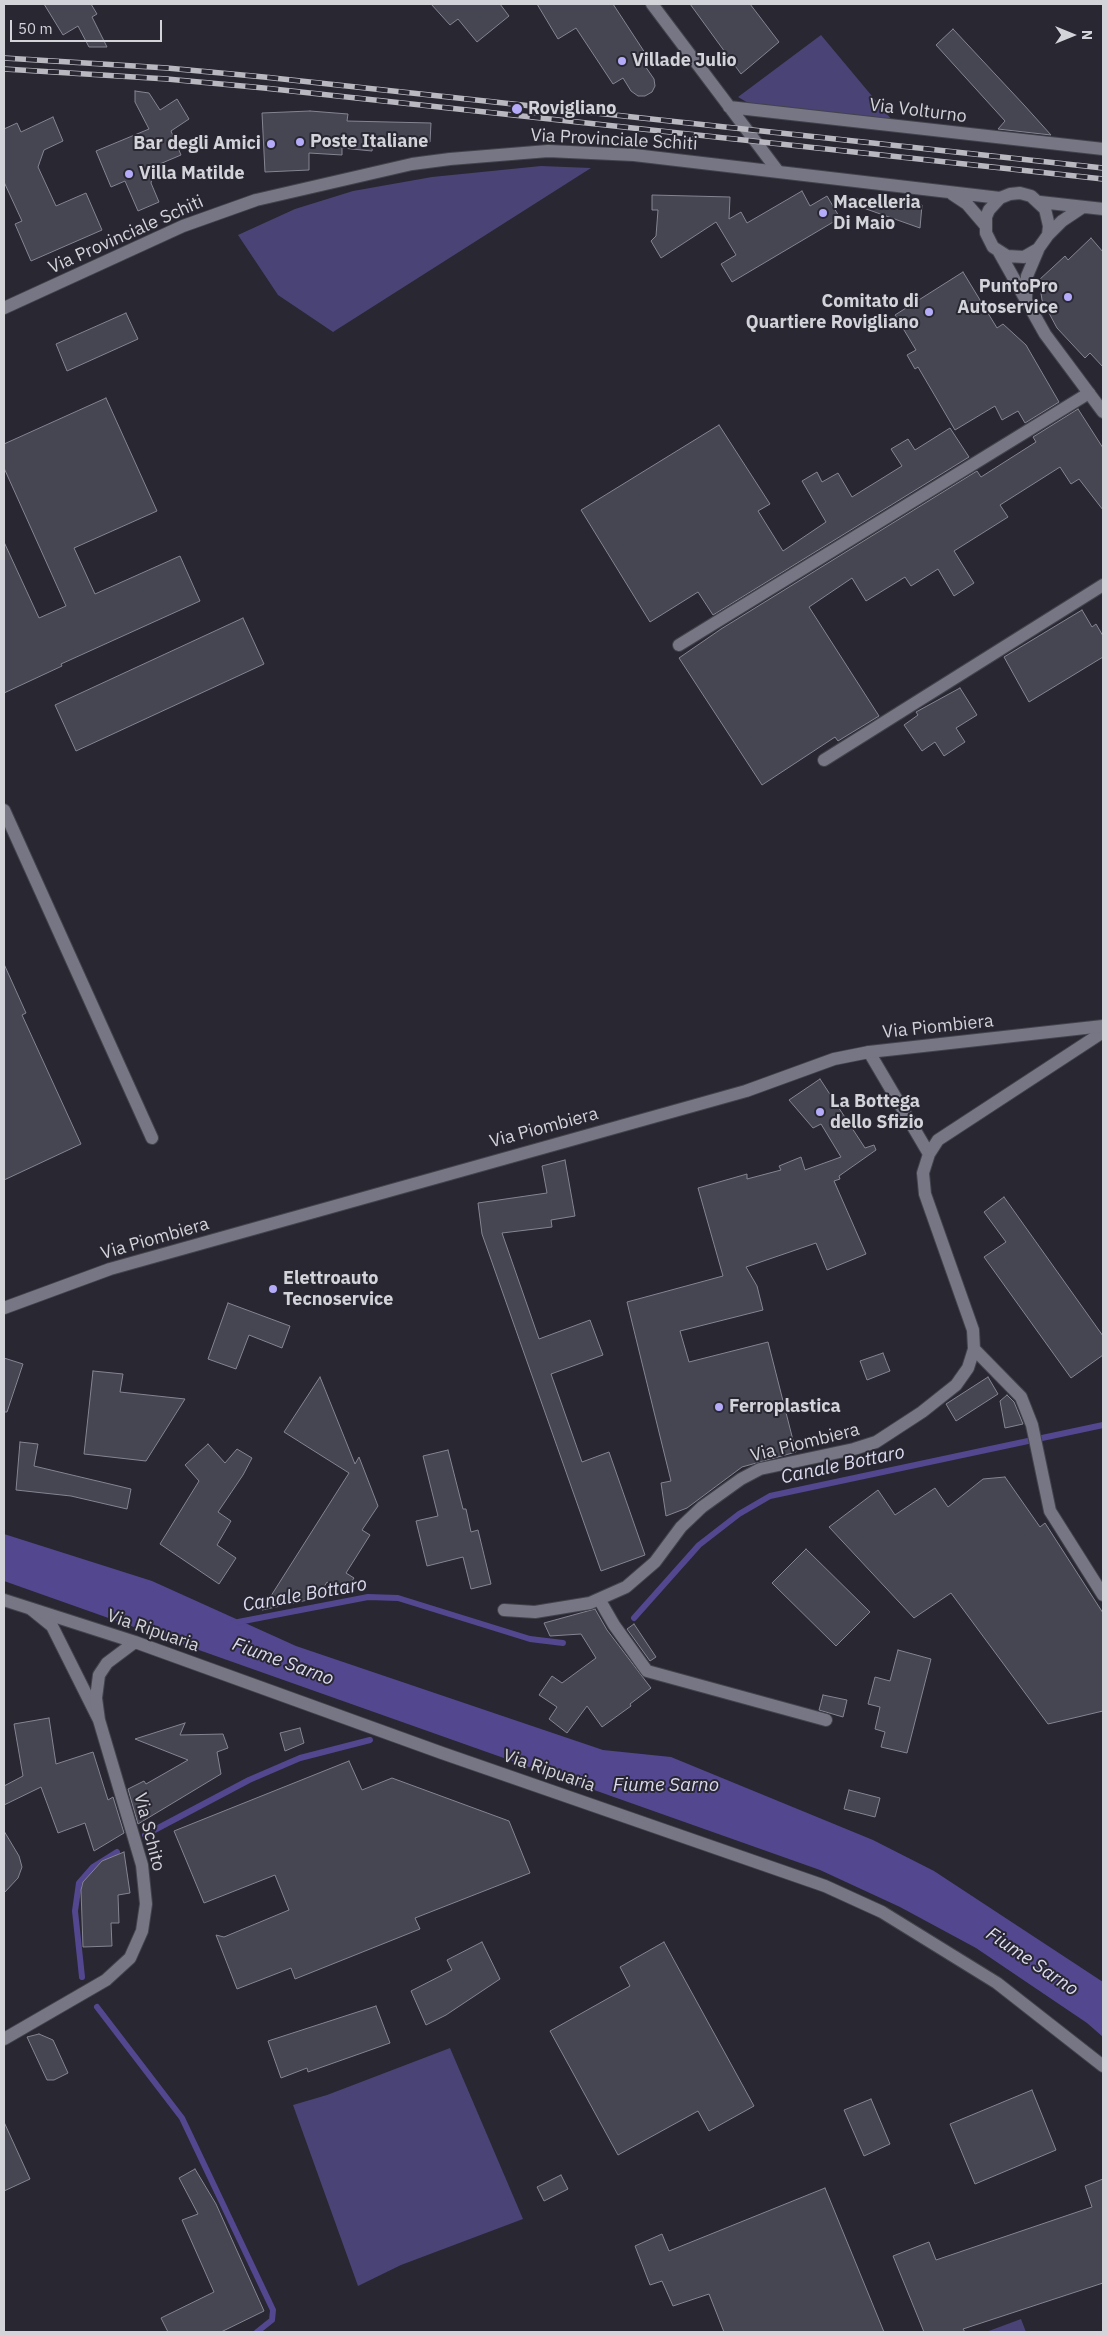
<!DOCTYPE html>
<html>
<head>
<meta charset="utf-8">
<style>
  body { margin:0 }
  #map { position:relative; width:1107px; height:2336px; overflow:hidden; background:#282732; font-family:"IBM Plex Sans",sans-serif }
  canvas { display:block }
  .frame { position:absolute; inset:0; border:5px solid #d3d3da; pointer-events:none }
  .north { position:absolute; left:1047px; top:10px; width:50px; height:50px; -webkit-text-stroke:4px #282732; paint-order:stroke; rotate:90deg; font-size:14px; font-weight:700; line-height:20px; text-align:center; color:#d3d3da }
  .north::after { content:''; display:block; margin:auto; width:18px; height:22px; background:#d3d3da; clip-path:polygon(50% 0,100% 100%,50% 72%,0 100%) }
  .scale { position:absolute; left:10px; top:20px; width:152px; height:22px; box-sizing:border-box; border:2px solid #d3d3da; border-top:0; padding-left:6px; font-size:15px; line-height:18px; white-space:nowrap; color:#d3d3da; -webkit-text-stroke:4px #282732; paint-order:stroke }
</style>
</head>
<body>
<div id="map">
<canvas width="1107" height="2336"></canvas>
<div class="frame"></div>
<div class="north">N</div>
<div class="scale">50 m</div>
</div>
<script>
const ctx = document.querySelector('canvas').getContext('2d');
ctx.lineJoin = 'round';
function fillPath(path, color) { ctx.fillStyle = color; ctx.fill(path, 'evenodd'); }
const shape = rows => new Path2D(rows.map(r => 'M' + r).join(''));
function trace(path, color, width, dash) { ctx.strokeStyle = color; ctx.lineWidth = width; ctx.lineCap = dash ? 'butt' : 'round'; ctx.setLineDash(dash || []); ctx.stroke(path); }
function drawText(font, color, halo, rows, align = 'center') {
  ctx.font = font + ' "IBM Plex Sans",sans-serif'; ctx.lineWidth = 4; ctx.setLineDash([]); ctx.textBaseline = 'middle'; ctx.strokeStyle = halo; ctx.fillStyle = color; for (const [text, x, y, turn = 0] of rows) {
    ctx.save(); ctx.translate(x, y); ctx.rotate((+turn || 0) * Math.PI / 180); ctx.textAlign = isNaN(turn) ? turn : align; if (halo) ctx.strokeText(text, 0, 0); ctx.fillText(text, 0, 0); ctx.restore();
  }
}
fillPath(shape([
  [821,35,892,120,750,104,738,97],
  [541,166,591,168,333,332,278,295,238,235,295,209,353,191,432,177],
  [450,2048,523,2219,401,2265,358,2286,293,2105,327,2095],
  [1021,2319,1026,2332,986,2332]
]), '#4a4375');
fillPath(shape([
  [4,1534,152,1581,296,1646,603,1750,671,1757,873,1840,934,1871,1103,1982,1103,2037,1087,2023,976,1948,900,1907,820,1870,4,1581]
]), '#53478f');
trace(shape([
  [634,1618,699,1545,739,1514,770,1496,1103,1425],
  [233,1623,368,1597,398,1598,530,1639,563,1643],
  [145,1835,249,1780,300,1758,370,1740],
  [82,1977,75,1911,79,1883,93,1867,117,1852],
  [97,2007,182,2118,273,2310,272,2320,257,2332]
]), '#53478f', 6);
const building = shape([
  [44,4,91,4,97,14,92,17,107,47,89,47,78,26,63,35,44,4],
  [431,4,500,4,509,16,477,42,458,19,450,25,431,4],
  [537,4,613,4,649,59,643,63,654,79,655,86,652,92,645,96,638,96,631,91,623,78,613,84,576,28,558,39,537,4],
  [690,4,750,4,779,42,741,74,690,4],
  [953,29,1024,105,1051,135,998,129,1005,121,936,45,953,29],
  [135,91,149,93,160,110,177,99,189,119,171,131,181,155,155,166,151,183,159,202,138,211,125,181,111,187,96,151,149,129,135,102,135,91],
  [310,111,348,114,347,121,431,123,430,142,422,142,422,145,373,142,372,151,342,148,342,155,309,153,309,170,265,172,262,113,310,111],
  [53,117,63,141,44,150,38,167,56,206,86,193,102,230,31,261,15,224,22,221,4,182,4,129,17,123,21,132,53,117],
  [802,191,810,206,827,196,840,218,732,282,721,264,736,255,716,222,661,258,651,241,656,236,658,210,652,210,652,195,730,197,729,219,741,212,747,223,802,191],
  [853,198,922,205,920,228,852,204,853,198],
  [1091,238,1103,252,1103,367,1090,353,1085,358,1057,328,1042,300,1039,280,1065,256,1068,260,1091,238],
  [963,272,997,328,1003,324,1026,345,1059,402,1025,423,1018,411,1002,420,995,406,955,430,918,367,915,369,907,355,916,350,895,315,963,272],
  [126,313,138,339,67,371,56,344,126,313],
  [106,398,157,511,74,548,95,594,180,556,200,601,61,664,62,666,4,693,4,542,39,618,66,606,4,468,4,444,106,398],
  [1078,409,1103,448,1103,510,1079,479,1071,484,1060,467,1000,505,1008,517,954,551,974,583,954,596,938,569,911,586,905,577,866,601,852,578,809,607,879,716,838,741,835,737,762,785,679,658,721,629,977,471,981,477,1036,442,1033,437,1078,409],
  [719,425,770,504,758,511,783,551,826,522,802,481,817,472,822,482,838,473,852,497,902,466,891,449,908,439,915,450,950,428,969,457,713,615,698,592,650,622,581,510,719,425],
  [1082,610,1092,627,1096,624,1103,636,1103,657,1029,702,1004,657,1082,610],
  [243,618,264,664,76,751,55,705,243,618],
  [960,688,977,715,956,728,965,742,944,756,935,742,922,751,904,725,918,715,916,712,960,688],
  [4,964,26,1013,22,1015,81,1144,4,1180,4,964],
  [820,1079,865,1148,874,1145,876,1150,839,1176,840,1179,834,1181,866,1254,827,1270,816,1243,746,1267,757,1286,763,1310,680,1331,689,1362,768,1342,796,1452,742,1467,687,1508,666,1516,661,1483,671,1481,627,1302,723,1276,698,1188,747,1174,747,1179,781,1170,779,1166,801,1157,805,1170,841,1157,821,1124,813,1128,789,1100,820,1079],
  [565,1160,575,1216,551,1220,552,1227,502,1233,539,1339,590,1320,603,1355,551,1374,582,1462,609,1452,645,1555,601,1571,482,1234,478,1203,547,1193,542,1166,565,1160],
  [1004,1197,1103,1336,1103,1355,1071,1378,984,1257,1006,1242,984,1212,1004,1197],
  [228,1303,290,1326,282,1348,249,1335,236,1369,208,1359,228,1303],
  [883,1353,890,1371,867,1380,860,1361,883,1353],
  [4,1358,23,1364,7,1412,4,1412,4,1358],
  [93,1371,123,1374,120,1392,185,1399,146,1461,84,1454,93,1371],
  [320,1377,355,1464,359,1457,378,1506,362,1530,370,1535,346,1573,354,1578,344,1593,327,1582,317,1598,262,1610,349,1473,284,1432,320,1377],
  [988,1377,998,1394,956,1421,946,1404,988,1377],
  [1007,1395,1014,1402,1023,1424,1005,1428,1000,1401,1007,1395],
  [20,1442,38,1444,34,1466,131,1489,127,1509,71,1496,16,1490,20,1442],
  [208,1444,225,1463,237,1449,252,1458,243,1475,218,1512,231,1521,217,1545,236,1558,219,1584,160,1544,199,1481,185,1465,208,1444],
  [448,1450,463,1509,466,1509,471,1532,478,1530,491,1584,471,1589,463,1557,427,1566,416,1521,438,1516,423,1456,448,1450],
  [1005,1477,1040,1527,1045,1523,1103,1613,1103,1711,1048,1724,951,1593,914,1618,829,1527,878,1490,895,1515,935,1488,948,1507,983,1479,1005,1477],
  [806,1549,870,1612,836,1646,772,1583,806,1549],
  [595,1609,607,1630,651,1688,630,1704,631,1706,602,1727,587,1706,567,1733,549,1719,557,1707,539,1695,552,1676,562,1683,596,1658,581,1634,550,1636,544,1623,595,1609],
  [634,1624,656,1657,650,1661,627,1629,634,1624],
  [898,1650,931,1659,907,1753,881,1747,885,1732,875,1729,880,1707,868,1704,875,1677,890,1681,898,1650],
  [823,1695,847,1700,843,1717,819,1710,823,1695],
  [49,1718,56,1764,93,1752,108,1800,113,1797,124,1833,94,1851,85,1823,58,1833,41,1787,4,1805,4,1786,23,1776,14,1724,49,1718],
  [185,1723,180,1735,223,1734,228,1748,217,1752,221,1774,138,1824,128,1789,144,1781,146,1784,188,1760,135,1739,185,1723],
  [300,1728,304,1743,285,1751,280,1733,300,1728],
  [349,1761,362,1790,392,1778,509,1821,530,1873,415,1918,420,1929,295,1979,291,1968,237,1989,216,1935,224,1937,289,1910,275,1875,204,1903,174,1831,349,1761],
  [849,1790,880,1798,875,1817,844,1809,849,1790],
  [4,1831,19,1856,22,1867,18,1878,4,1893,4,1831],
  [124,1852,130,1893,118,1895,119,1923,111,1923,112,1946,83,1947,81,1890,83,1882,102,1861,124,1852],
  [482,1942,500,1979,446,2015,426,2025,411,1991,452,1970,447,1960,482,1942],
  [664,1942,754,2106,709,2131,698,2111,618,2155,550,2031,630,1986,620,1967,664,1942],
  [376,2006,390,2043,308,2072,307,2068,281,2078,268,2041,376,2006],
  [39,2034,53,2040,68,2073,54,2080,47,2080,27,2037,39,2034],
  [1032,2090,1056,2150,975,2184,950,2124,1032,2090],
  [871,2099,890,2144,864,2156,844,2110,871,2099],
  [4,2122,30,2179,4,2191,4,2122],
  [195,2169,216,2204,264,2311,221,2332,168,2332,161,2318,214,2292,182,2220,198,2214,179,2178,195,2169],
  [561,2175,568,2189,544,2201,537,2187,561,2175],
  [1103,2179,1103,2283,963,2329,965,2332,924,2332,893,2256,929,2242,936,2260,1092,2207,1085,2186,1103,2179],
  [825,2188,884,2332,724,2332,709,2294,673,2306,662,2281,650,2285,635,2246,662,2234,669,2251,825,2188]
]);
fillPath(building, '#464652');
trace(building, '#858492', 1);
const street = shape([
  [652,4,777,170],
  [729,107,1103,149],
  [679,645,1089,393],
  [824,760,1103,585],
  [4,810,152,1138],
  [869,1052,929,1154],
  [974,1349,1021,1397,1032,1425,1050,1511,1103,1595],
  [599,1599,614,1625,647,1671,826,1720],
  [31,1609,52,1626,98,1718],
  [504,1610,535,1612,590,1603,626,1587,655,1562,681,1527,702,1507,741,1479,760,1469,854,1449,876,1442,922,1412,956,1385,968,1368,974,1349,973,1330,925,1194,923,1173,929,1154,938,1140,1103,1032]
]);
const secondary = shape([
  [952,194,967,204,985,225],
  [1040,202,1103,209],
  [1048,235,1049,226,1045,209,1031,196,1020,193,1010,194,1000,198,989,210,986,217,986,233,993,247,1007,256,1024,257,1038,249,1048,235,1062,221,1083,207],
  [999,252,1045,334,1103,412],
  [1026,298,1027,276,1038,250],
  [4,308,183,226,256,200,412,164,450,159,548,151,634,155,1000,198],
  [4,1308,110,1269,746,1091,834,1059,869,1052,1103,1026],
  [4,1600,135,1642,442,1753,825,1886,882,1912,997,1983,1103,2066],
  [4,2039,106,1980,130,1958,142,1931,146,1904,142,1865,99,1720,96,1698,99,1675,107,1663,135,1642]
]);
trace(street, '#43434c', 14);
trace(secondary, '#43434c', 14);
trace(street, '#777684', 12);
trace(secondary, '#777684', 12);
const rail = shape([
  [4,58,167,68,264,77,1103,168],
  [4,69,167,79,264,88,1103,179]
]);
trace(rail, '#b9b8c0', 5.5);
trace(rail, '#282732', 4, [11]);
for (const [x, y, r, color] of [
  [622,61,5,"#b4acf9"],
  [517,109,6,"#b4acf9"],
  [300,142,5,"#b4acf9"],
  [271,144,5,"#b4acf9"],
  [129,174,5,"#b4acf9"],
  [823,213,5,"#b4acf9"],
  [1068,297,5,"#b4acf9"],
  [929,312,5,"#b4acf9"],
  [820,1112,5,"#b4acf9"],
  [273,1289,5,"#b4acf9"],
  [719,1407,5,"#b4acf9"]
]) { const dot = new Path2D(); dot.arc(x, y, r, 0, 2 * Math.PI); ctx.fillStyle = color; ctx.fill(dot); trace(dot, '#282732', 2); }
drawText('bold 18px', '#d3d3da', '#282732', [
  ["Villade Julio",632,61],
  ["Rovigliano",528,109],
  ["Poste Italiane",310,142],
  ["Bar degli Amici",261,144,"right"],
  ["Villa Matilde",139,174],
  ["Macelleria",833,203],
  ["Di Maio",833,224],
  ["PuntoPro",1058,287,"right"],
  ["Autoservice",1058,308,"right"],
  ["Comitato di",919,302,"right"],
  ["Quartiere Rovigliano",919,323,"right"],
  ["La Bottega",830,1102],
  ["dello Sfizio",830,1123],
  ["Elettroauto",283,1279],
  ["Tecnoservice",283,1300],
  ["Ferroplastica",729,1407]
], 'left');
drawText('18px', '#d3d3da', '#282732', [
  ["Via Volturno",918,111,7],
  ["Via Provinciale Schiti",614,140,3],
  ["Via Provinciale Schiti",126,235,-24],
  ["Via Piombiera",938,1027,-6],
  ["Via Piombiera",544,1128,-15],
  ["Via Piombiera",155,1239,-16],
  ["Via Piombiera",805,1443,-14],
  ["Via Ripuaria",153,1631,19],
  ["Via Ripuaria",549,1771,19],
  ["Via Schito",149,1832,76]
]);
drawText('italic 19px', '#dbdaef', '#282732', [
  ["Canale Bottaro",843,1465,-12],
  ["Canale Bottaro",305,1595,-10],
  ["Fiume Sarno",283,1662,20],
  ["Fiume Sarno",666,1786],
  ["Fiume Sarno",1032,1962,34]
]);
</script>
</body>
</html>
